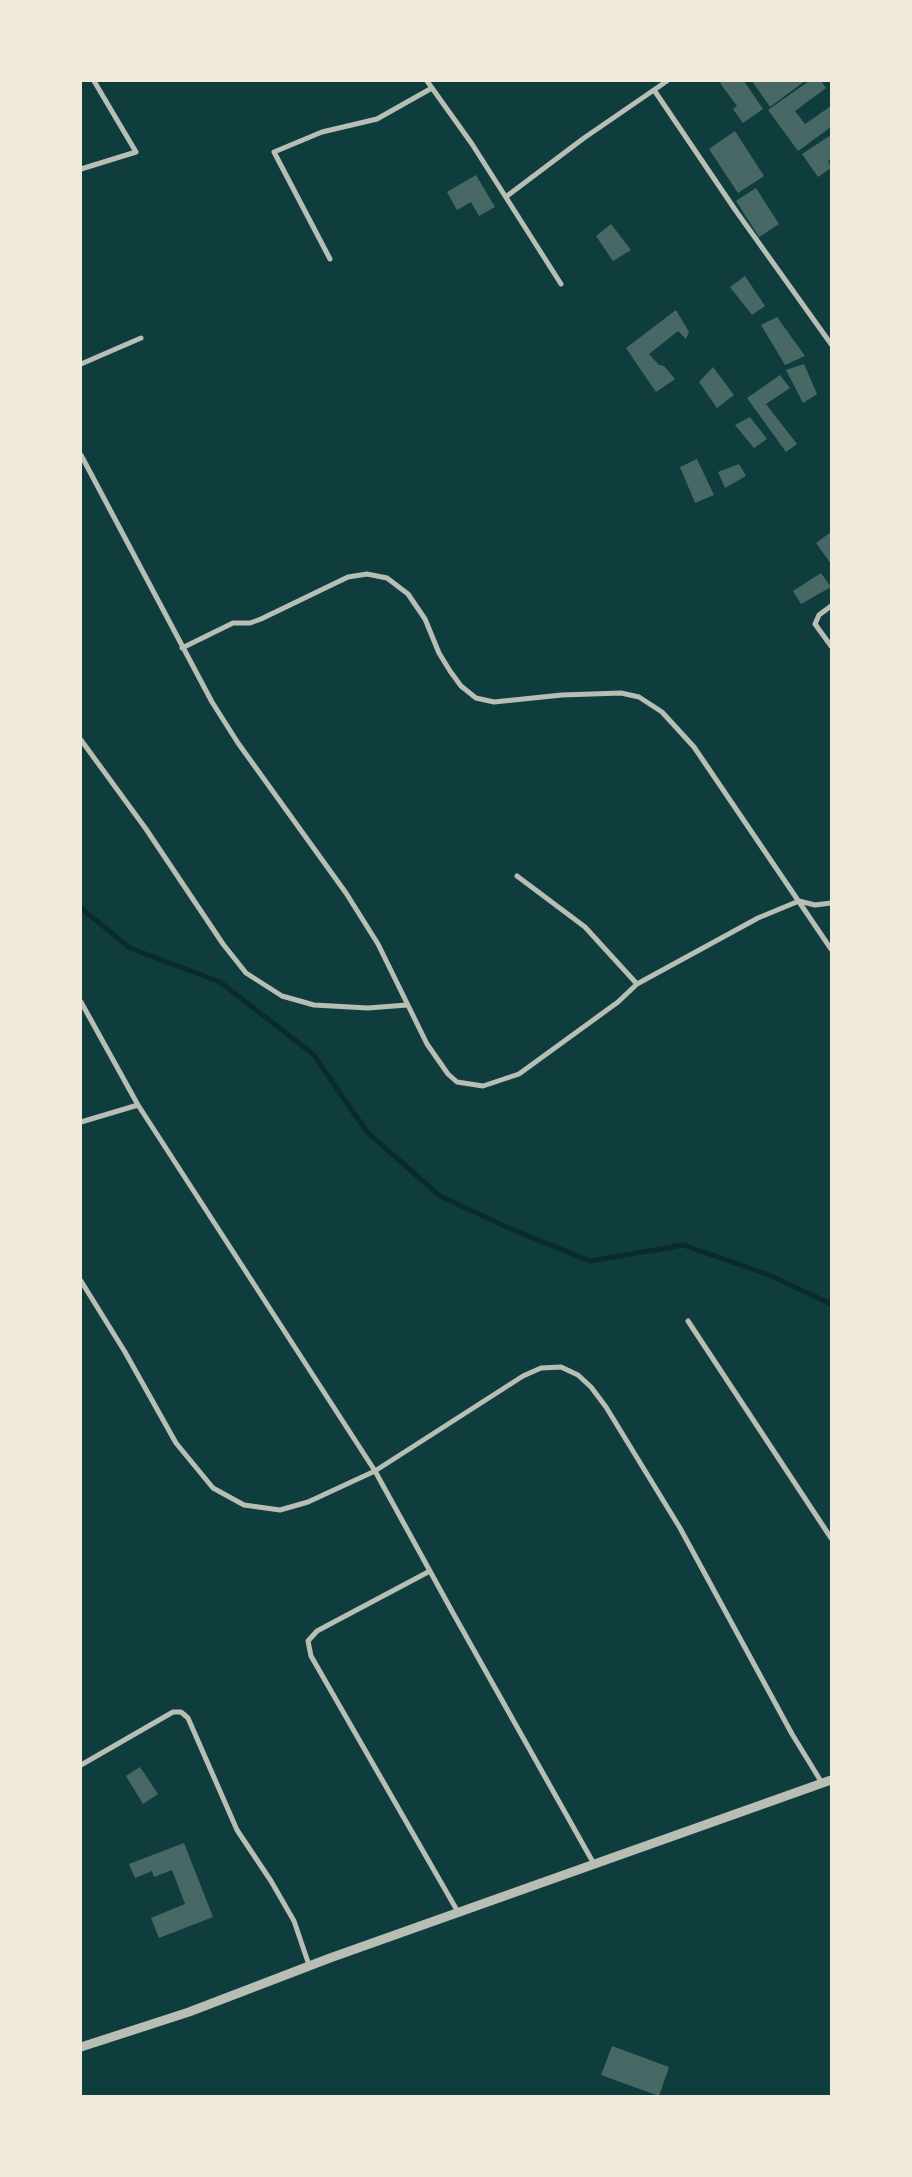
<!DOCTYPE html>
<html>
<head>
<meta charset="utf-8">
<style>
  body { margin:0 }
  #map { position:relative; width:912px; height:2177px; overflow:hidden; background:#0f3d3e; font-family:"Alegreya Sans",sans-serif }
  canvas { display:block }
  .frame { position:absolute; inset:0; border:82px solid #f1e9da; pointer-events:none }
</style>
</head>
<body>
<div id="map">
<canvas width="912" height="2177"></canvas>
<div class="frame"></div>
</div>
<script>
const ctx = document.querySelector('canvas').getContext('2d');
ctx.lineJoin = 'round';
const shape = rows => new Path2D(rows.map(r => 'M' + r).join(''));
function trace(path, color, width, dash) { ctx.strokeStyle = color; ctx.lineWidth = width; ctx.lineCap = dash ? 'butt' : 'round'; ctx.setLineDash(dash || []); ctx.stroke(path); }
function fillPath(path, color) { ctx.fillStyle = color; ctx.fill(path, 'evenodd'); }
trace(shape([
  [81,908,130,948,220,982,313,1054,367,1132,440,1196,511,1229,590,1261,683,1245,767,1274,831,1304]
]), '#0a2a2b', 5);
fillPath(shape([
  [722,81,744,81,763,109,743,123,733,109,737,106,720,83],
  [752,81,805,81,770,107],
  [809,81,821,81,826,88,795,111,805,124,831,106,831,127,798,151,768,110],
  [735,131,764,176,738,193,709,149],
  [831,135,831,159,828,161,831,168,818,177,802,154],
  [476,175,495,207,479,216,471,202,457,210,447,192],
  [756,188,779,224,759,237,736,201],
  [611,224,631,250,613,261,596,236],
  [745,276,765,306,752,315,730,287],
  [676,310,689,332,686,339,678,331,649,354,659,365,664,366,675,379,656,392,626,348],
  [777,317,805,356,785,365,761,325],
  [804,364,817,394,803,403,786,370],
  [713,367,734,395,717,408,699,382],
  [780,375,790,388,766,404,797,444,786,452,747,398],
  [750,417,767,439,754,448,735,425],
  [697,459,714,495,695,503,680,467],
  [739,464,746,476,725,488,718,472],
  [831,532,831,564,816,543],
  [821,573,831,587,801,604,793,591],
  [140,1767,158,1794,143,1804,126,1776],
  [184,1843,213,1917,159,1938,151,1918,185,1904,172,1870,154,1877,152,1871,135,1878,129,1864],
  [612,2046,669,2067,659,2096,601,2075]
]), '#486865');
trace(shape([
  [427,81,472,144,561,284],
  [654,90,736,211,831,344],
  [81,169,136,152,94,81],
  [507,196,584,138,667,81],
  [330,259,274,152,322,132,377,119,432,88],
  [81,364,141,338],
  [81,455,212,702,238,743,346,893,378,944,427,1044,448,1074,457,1082,483,1086,519,1074,618,1002,637,984],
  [831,606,819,615,815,624,831,646],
  [182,648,233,623,250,623,261,619,348,577,367,574,387,578,408,594,425,619,439,653,450,671,461,686,476,698,494,702,562,695,621,693,639,697,662,712,694,747,831,949],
  [81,740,146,829,223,944,246,973,282,996,314,1005,368,1008,407,1005],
  [517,876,585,927,637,984,758,918,799,901,815,905,831,903],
  [81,1002,138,1105],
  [81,1122,138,1105,375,1471,453,1613,594,1864],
  [81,1281,125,1352,176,1443,213,1488,244,1505,280,1510,308,1502,375,1471,523,1376,541,1368,561,1367,578,1375,591,1387,606,1407,680,1528,792,1734,822,1783],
  [688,1321,831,1538],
  [430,1571,317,1631,308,1641,311,1656,458,1912],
  [81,1765,173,1712,181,1712,188,1718,237,1830,271,1881,294,1921,309,1965]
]), '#b8beb3', 5);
trace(shape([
  [81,2047,189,2012,330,1958,831,1780]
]), '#b8beb3', 9);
</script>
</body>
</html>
